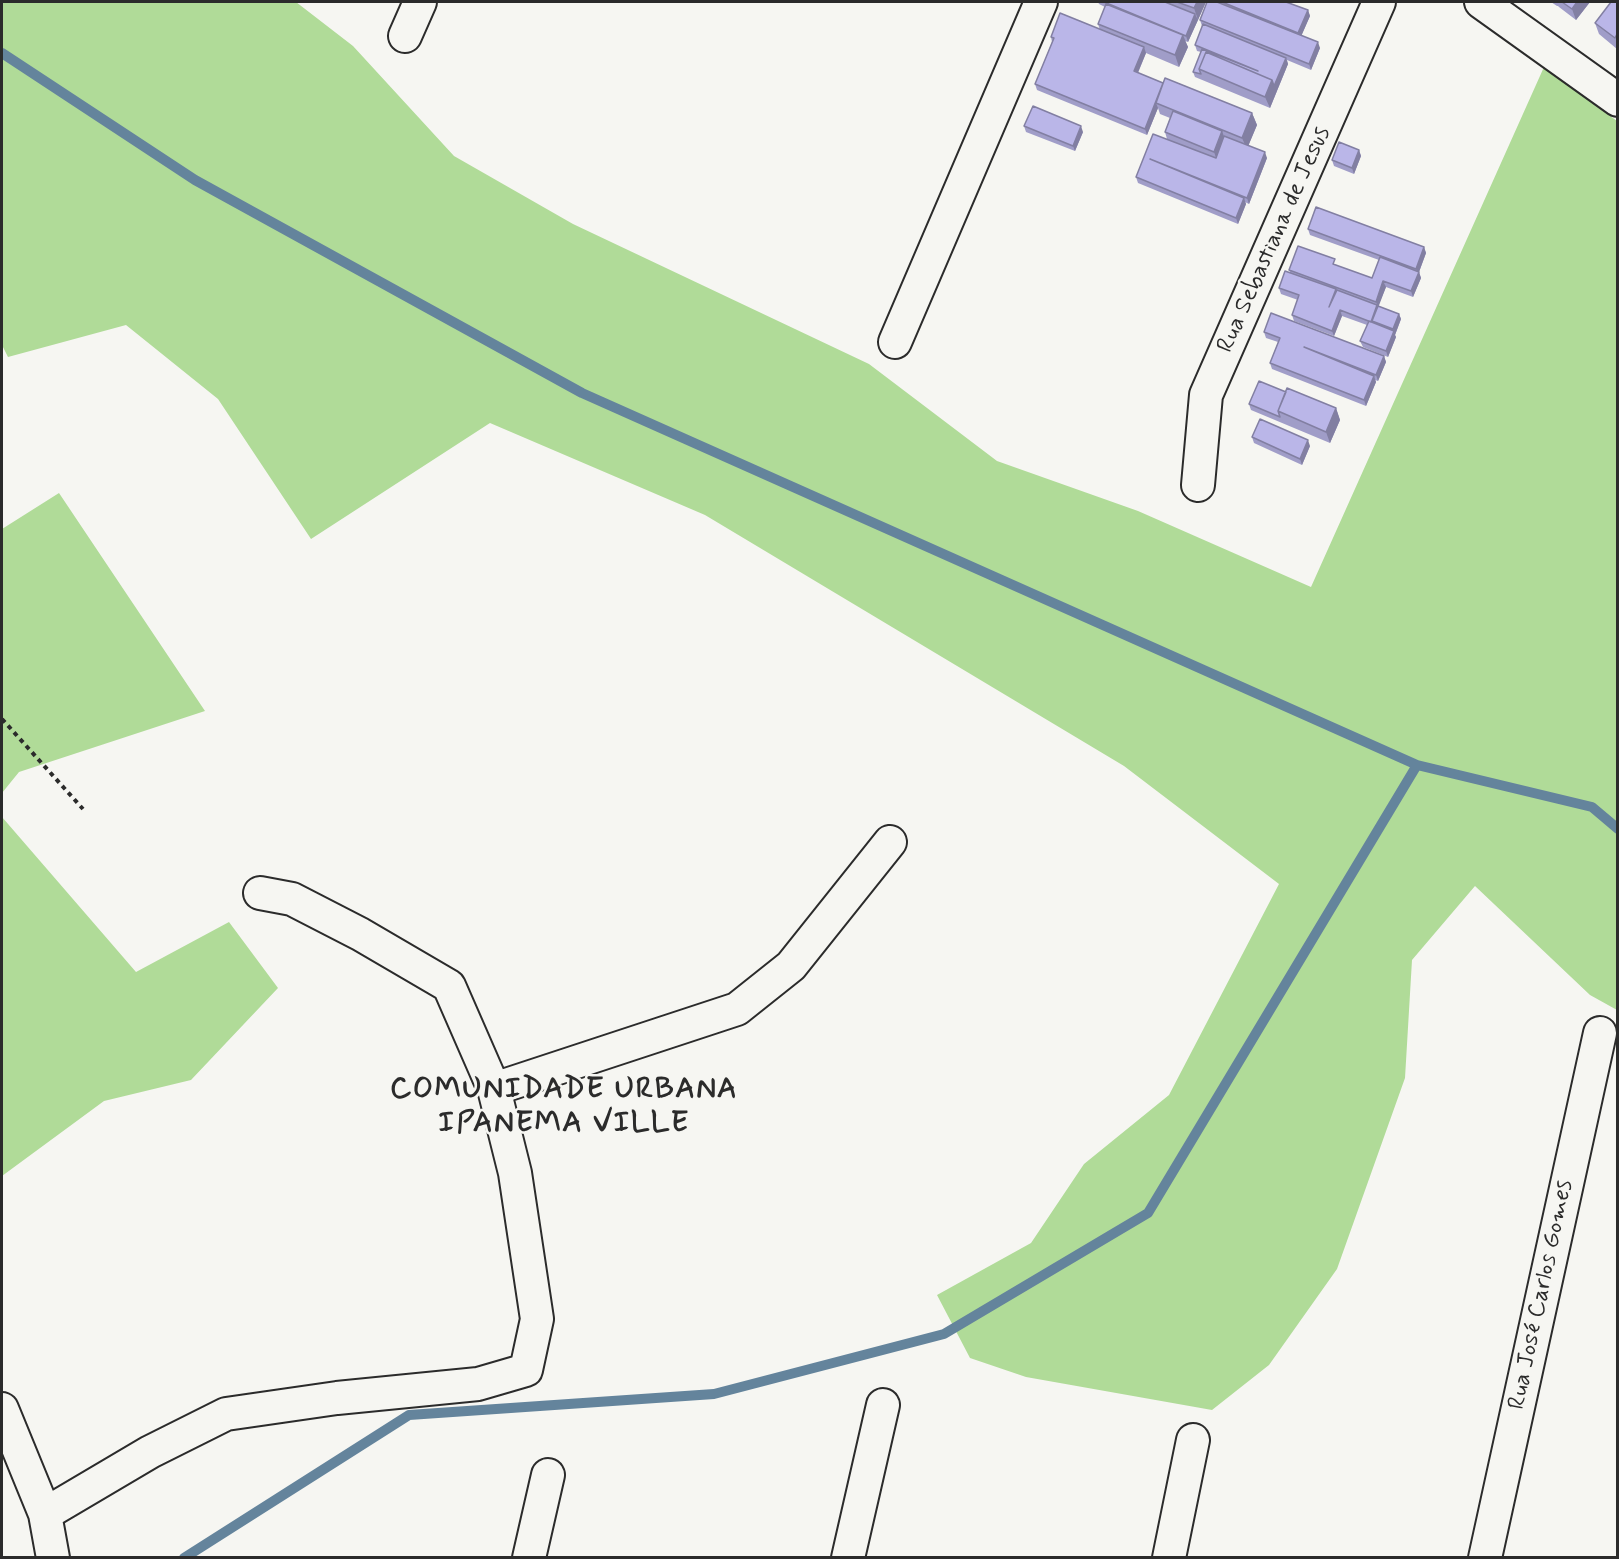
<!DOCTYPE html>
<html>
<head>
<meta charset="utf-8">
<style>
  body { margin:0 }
  #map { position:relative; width:1619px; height:1559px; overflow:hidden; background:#f6f6f2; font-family:Mynerve,sans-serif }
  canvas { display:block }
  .frame { position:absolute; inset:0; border:3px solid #2b2b2b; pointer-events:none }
</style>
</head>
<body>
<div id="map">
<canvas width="1619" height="1559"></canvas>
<div class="frame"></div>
</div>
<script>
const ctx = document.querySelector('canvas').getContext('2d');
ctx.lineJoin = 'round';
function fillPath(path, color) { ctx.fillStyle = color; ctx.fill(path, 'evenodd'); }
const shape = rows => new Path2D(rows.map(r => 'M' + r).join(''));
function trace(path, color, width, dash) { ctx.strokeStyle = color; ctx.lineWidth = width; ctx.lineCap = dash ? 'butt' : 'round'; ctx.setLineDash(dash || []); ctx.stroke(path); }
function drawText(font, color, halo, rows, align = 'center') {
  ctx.font = font + ' Mynerve,sans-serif'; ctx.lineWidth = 5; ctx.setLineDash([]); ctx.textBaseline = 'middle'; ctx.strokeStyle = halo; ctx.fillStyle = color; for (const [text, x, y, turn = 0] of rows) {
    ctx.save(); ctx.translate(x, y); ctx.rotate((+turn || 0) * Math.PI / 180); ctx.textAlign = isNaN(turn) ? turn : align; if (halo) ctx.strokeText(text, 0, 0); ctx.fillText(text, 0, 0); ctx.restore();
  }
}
fillPath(shape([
  [2,2,296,2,353,46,454,156,573,224,869,364,997,461,1138,511,1311,587,1544,67,1617,121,1617,1010,1590,995,1475,886,1412,960,1405,1078,1337,1269,1269,1365,1212,1410,1026,1377,970,1358,937,1295,1031,1243,1084,1164,1169,1095,1279,884,1124,766,705,515,490,423,311,539,218,399,126,325,8,357,2,345],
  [59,493,205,711,19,772,2,793,2,529],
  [2,817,136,972,229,922,278,988,191,1080,104,1101,2,1176]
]), '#b0db98');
trace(shape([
  [2,53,195,180,582,393,1417,765,1592,807,1618,829],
  [184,1558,409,1415,714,1394,944,1334,1148,1213,1417,765]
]), '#64849c', 10);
const street = shape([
  [1481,2,1618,100],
  [405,36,420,2],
  [895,342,1041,2],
  [1198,485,1206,395,1379,2],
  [494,1089,737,1009,791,966,890,842],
  [2,1409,45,1514,53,1558],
  [45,1514,150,1452,226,1414,337,1398,478,1384,526,1370,537,1319,515,1173,494,1089,449,986,360,934,292,899,260,893],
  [529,1558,548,1475],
  [848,1558,883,1405],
  [1169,1558,1193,1440],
  [1485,1558,1600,1033]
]);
trace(street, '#2b2b2b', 36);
trace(shape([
  [2,719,83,809]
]), '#2b2b2b', 4, [4.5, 4.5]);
trace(street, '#f6f6f2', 32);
fillPath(shape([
  [1098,2,1206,2,1188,42,1185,41,1188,47,1179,67,1146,53,1138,73,1163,83,1252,113,1257,125,1248,146,1267,158,1249,204,1245,202,1246,204,1238,224,1138,183,1136,177,1167,139,1165,132,1170,118,1160,114,1158,108,1147,135,1037,90,1035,84,1052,42,1051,37,1100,30,1098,24,1105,7,1099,4],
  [1207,2,1286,2,1308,10,1310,16,1301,36,1320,48,1311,70,1287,60,1288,64,1270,108,1195,77,1193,72,1201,52,1197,51,1195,45,1202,26,1200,20],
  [1551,2,1590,2,1576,20,1559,7,1558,6,1557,6],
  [1617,2,1617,49,1599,34,1595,23],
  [1024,126,1083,132,1075,151,1026,132],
  [1359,150,1361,156,1354,174,1334,166,1332,160],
  [1308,229,1424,247,1426,253,1419,272,1421,278,1413,297,1386,287,1378,306,1399,314,1401,319,1395,335,1396,337,1388,357,1363,347,1360,341,1367,325,1342,316,1334,336,1294,321,1292,315,1298,300,1281,294,1279,288,1290,272,1289,270,1372,278,1379,260,1310,235],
  [1264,332,1384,356,1386,362,1378,381,1375,380,1376,382,1366,406,1272,369,1270,363,1278,342,1266,338],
  [1286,392,1336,408,1340,420,1330,443,1251,410,1249,404],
  [1252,437,1310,446,1302,465,1254,443]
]), '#a09dc8');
fillPath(shape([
  [1197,2,1206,2,1198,20,1194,8],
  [1577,2,1590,2,1576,20,1572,9],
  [1308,10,1310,16,1300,39,1298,33],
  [1195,14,1198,20,1188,42,1186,36],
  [1183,35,1188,47,1179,67,1175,55],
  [1318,42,1320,48,1311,70,1309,64],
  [1144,47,1146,53,1136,77,1134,71],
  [1286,58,1288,64,1270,108,1265,97,1272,80],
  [1163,83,1156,103,1158,108,1147,135,1145,129],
  [1252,113,1257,125,1247,149,1242,138],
  [1081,126,1083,132,1075,151,1073,146],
  [1222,131,1226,142,1218,163,1214,152],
  [1359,150,1361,156,1354,174,1352,168],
  [1265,152,1267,158,1249,204,1247,198],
  [1244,198,1246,204,1238,224,1236,218],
  [1424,247,1426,253,1419,272,1421,278,1413,297,1411,291,1418,274,1416,269],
  [1383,281,1386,287,1378,308,1376,302],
  [1340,310,1342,316,1334,336,1332,331],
  [1399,314,1401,319,1395,335,1396,337,1388,357,1386,351,1394,332,1393,329],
  [1384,356,1386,362,1378,381,1376,375],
  [1374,376,1376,382,1366,406,1364,400],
  [1336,408,1340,420,1330,443,1326,432],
  [1308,440,1310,446,1302,465,1300,459]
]), '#827fa2');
const building = shape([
  [1104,2,1165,2,1195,14,1186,36,1104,2],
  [1177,2,1197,2,1194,8,1177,2],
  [1207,2,1217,2,1318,42,1309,64,1200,20,1207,2],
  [1222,2,1286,2,1308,10,1298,33,1222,2],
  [1562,2,1577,2,1572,9,1562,2],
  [1611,2,1617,2,1617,34,1615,38,1595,23,1611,2],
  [1106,4,1183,35,1175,55,1098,24,1106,4],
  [1060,13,1144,47,1134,71,1163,83,1145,129,1035,84,1054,38,1051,37,1060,13],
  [1203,24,1286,58,1274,86,1272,80,1206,52,1199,69,1201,74,1193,72,1202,49,1258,71,1195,45,1203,24],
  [1206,52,1272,80,1265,97,1199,69,1206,52],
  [1165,78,1252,113,1242,138,1156,103,1165,78],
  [1033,106,1081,126,1073,146,1024,126,1033,106],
  [1173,111,1222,131,1214,152,1165,132,1173,111],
  [1153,134,1216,158,1224,136,1265,152,1247,198,1150,159,1244,198,1236,218,1136,177,1153,134],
  [1339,142,1359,150,1352,168,1332,160,1339,142],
  [1316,207,1424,247,1416,269,1308,229,1316,207],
  [1298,246,1335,259,1333,264,1372,278,1380,257,1419,272,1411,291,1383,281,1376,302,1289,270,1298,246],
  [1285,271,1336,289,1329,307,1337,290,1377,305,1371,322,1340,310,1332,331,1292,315,1299,295,1279,288,1285,271],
  [1378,306,1399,314,1393,329,1372,321,1378,306],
  [1271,313,1384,356,1376,375,1304,347,1374,376,1364,400,1270,363,1280,338,1264,332,1271,313],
  [1369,321,1394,331,1386,351,1360,341,1369,321],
  [1259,381,1286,392,1278,411,1280,417,1249,404,1259,381],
  [1287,388,1336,408,1326,432,1278,411,1287,388],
  [1260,419,1308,440,1300,459,1252,437,1260,419]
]);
fillPath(building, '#bab6e8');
trace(building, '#827fa2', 1.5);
drawText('24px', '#2b2b2b', '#f6f6f2', [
  ["Rua Sebastiana de Jesus",1275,240,-66],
  ["Rua José Carlos Gomes",1542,1295,-78]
]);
ctx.letterSpacing = '1.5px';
drawText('bold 30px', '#2b2b2b', '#f6f6f2', [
  ["COMUNIDADE URBANA",564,1091],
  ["IPANEMA VILLE",564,1125]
]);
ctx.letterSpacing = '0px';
</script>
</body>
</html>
